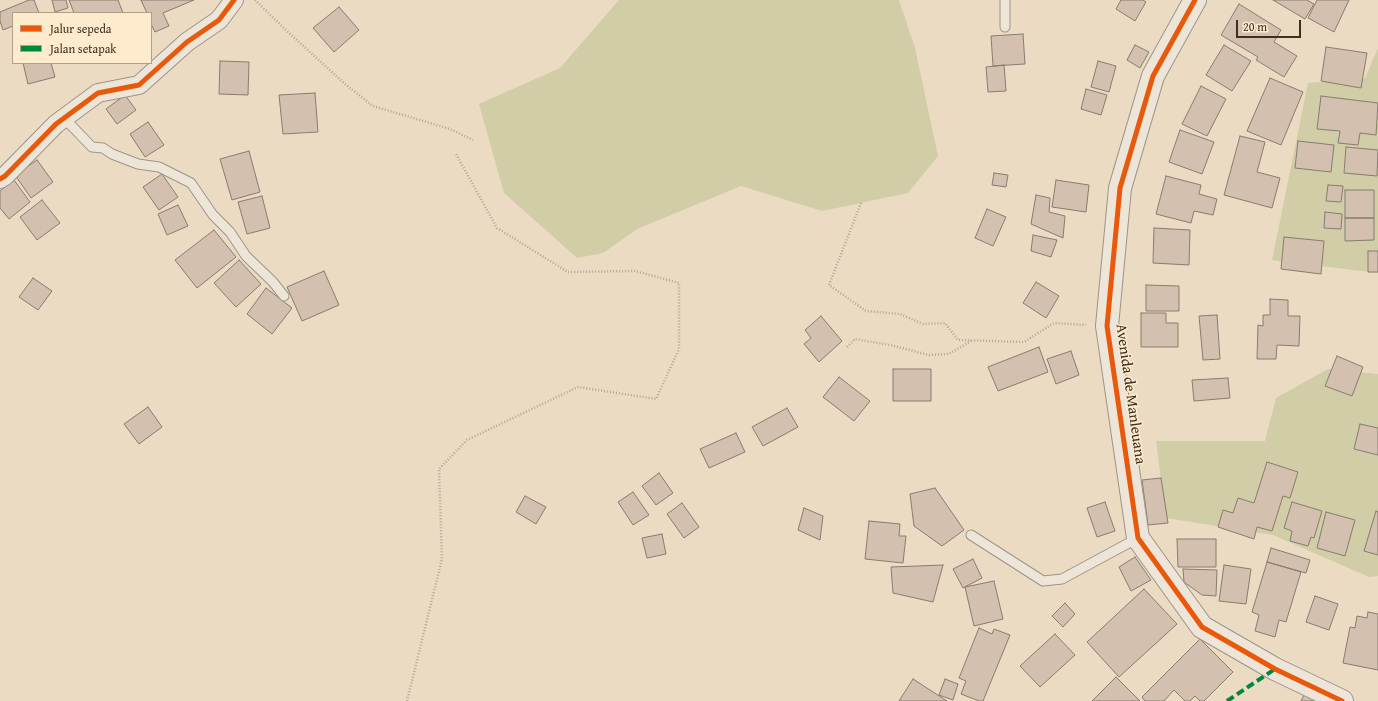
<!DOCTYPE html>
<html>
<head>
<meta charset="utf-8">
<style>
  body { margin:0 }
  #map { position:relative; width:1378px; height:701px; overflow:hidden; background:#ecdbc3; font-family:"Gentium Book Plus",serif }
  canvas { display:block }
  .legend { position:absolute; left:12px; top:12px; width:140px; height:52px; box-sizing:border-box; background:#feeacd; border:1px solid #b19f88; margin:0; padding:5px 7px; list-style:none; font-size:12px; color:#3e2f20 }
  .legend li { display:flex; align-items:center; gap:8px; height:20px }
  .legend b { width:20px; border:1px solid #b19f88 }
  .scale { position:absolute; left:1236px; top:20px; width:65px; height:18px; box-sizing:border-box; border:2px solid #3e2f20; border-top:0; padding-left:5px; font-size:12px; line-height:14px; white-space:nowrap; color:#3e2f20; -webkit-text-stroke:3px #feeacd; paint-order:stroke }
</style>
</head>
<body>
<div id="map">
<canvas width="1378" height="701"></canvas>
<ul class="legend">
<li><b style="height:5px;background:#e8590c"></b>Jalur sepeda</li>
<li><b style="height:5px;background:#00873e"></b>Jalan setapak</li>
</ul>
<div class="scale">20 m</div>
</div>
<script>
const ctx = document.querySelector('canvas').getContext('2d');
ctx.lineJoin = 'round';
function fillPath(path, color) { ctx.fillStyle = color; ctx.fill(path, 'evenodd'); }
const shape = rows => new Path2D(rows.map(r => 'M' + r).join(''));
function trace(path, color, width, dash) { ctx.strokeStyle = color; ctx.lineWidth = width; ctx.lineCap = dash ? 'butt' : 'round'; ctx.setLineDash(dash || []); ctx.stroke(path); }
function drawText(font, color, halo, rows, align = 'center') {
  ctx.font = font + ' "Gentium Book Plus",serif'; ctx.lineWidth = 3; ctx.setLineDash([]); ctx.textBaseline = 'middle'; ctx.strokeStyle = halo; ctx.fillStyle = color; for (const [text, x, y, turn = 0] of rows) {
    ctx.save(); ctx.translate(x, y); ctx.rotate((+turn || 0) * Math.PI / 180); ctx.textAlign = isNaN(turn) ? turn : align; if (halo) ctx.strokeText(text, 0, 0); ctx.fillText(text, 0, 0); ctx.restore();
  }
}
fillPath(shape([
  [619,0,899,0,915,48,938,156,908,193,822,211,741,186,637,229,603,253,577,258,504,193,479,104,560,68],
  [1378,48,1378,273,1272,260,1308,83,1365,78],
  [1328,369,1378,374,1378,576,1369,577,1273,535,1166,518,1156,441,1265,441,1276,398]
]), '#d0cda7');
const building = shape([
  [29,0,34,0,39,13,13,13,13,26,3,30,0,21,0,12,29,0],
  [52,0,66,0,68,8,55,12,52,0],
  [69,0,118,0,123,13,74,13,69,0],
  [141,0,194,0,163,13,169,26,155,32,151,24,151,13,147,13,141,0],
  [1121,0,1143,0,1146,2,1135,21,1116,9,1121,0],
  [1273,0,1307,0,1314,4,1305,19,1273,0],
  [1317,0,1349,0,1334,32,1308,18,1317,0],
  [1239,4,1281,30,1274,42,1297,56,1284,77,1256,60,1258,57,1221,35,1239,4],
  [339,7,359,30,334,52,313,28,339,7],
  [1023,34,1025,64,993,66,991,36,1023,34],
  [1135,45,1149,52,1140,68,1127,60,1135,45],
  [1224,45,1251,61,1232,91,1206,75,1224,45],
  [1326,47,1367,53,1361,88,1321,81,1326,47],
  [220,61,249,62,248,95,219,94,220,61],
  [1098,61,1116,66,1109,92,1091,87,1098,61],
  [23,63,51,63,55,77,28,84,23,63],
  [1004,65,1006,91,988,92,986,67,1004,65],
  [1270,78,1303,92,1281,145,1247,131,1270,78],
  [1201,86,1226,99,1207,136,1182,124,1201,86],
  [1086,89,1107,95,1101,115,1081,109,1086,89],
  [315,93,318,132,283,134,279,95,315,93],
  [125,95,136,110,117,124,106,109,125,95],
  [1321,96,1378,103,1376,135,1360,133,1358,145,1338,143,1340,131,1317,129,1321,96],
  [148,122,164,145,145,157,130,134,148,122],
  [1180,130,1214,142,1202,174,1169,162,1180,130],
  [1240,136,1265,142,1257,172,1280,178,1272,208,1224,195,1240,136],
  [1298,141,1334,145,1331,172,1295,168,1298,141],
  [1346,147,1378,150,1377,176,1344,173,1346,147],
  [249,151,260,192,232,200,220,159,249,151],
  [37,160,53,182,31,198,15,175,37,160],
  [994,173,1008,175,1006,187,992,185,994,173],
  [162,174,178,197,159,210,143,187,162,174],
  [1166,176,1201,185,1199,194,1217,199,1213,215,1194,211,1191,223,1156,214,1166,176],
  [14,180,30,202,9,219,0,208,0,191,14,180],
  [1056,180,1089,185,1086,212,1052,207,1056,180],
  [1328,185,1343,186,1341,202,1326,201,1328,185],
  [1345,190,1374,190,1374,218,1345,218,1345,190],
  [1036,195,1050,198,1049,212,1065,216,1063,238,1031,224,1036,195],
  [262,196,270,228,247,234,238,202,262,196],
  [42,200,60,223,37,240,20,217,42,200],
  [178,205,188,226,167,235,158,214,178,205],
  [987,209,1006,217,993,246,975,238,987,209],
  [1325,212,1342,214,1341,229,1324,228,1325,212],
  [1345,218,1374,218,1374,240,1345,241,1345,218],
  [1154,228,1190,230,1189,265,1153,263,1154,228],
  [214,230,236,257,197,288,175,260,214,230],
  [1033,235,1057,240,1051,257,1031,251,1033,235],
  [1284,237,1324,241,1321,274,1281,269,1284,237],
  [1368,251,1378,251,1378,272,1368,272,1368,251],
  [239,260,261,284,236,307,214,283,239,260],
  [324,271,339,305,302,321,287,287,324,271],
  [33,278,52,291,38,310,19,297,33,278],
  [1036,282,1059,296,1046,318,1023,303,1036,282],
  [1146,285,1179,286,1179,311,1146,311,1146,285],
  [266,288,292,308,272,334,247,314,266,288],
  [1270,299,1288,300,1288,316,1300,316,1299,346,1277,345,1276,359,1257,359,1258,325,1263,326,1263,315,1270,315,1270,299],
  [1141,313,1166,313,1166,323,1178,323,1178,347,1141,347,1141,313],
  [1217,315,1220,359,1203,360,1199,316,1217,315],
  [821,316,842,341,819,362,804,344,811,338,805,330,821,316],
  [1039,347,1048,372,998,391,988,367,1039,347],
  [1071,351,1079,375,1056,384,1047,359,1071,351],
  [1337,356,1363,367,1352,396,1325,386,1337,356],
  [893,369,931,369,931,401,893,401,893,369],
  [839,377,870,401,854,421,823,397,839,377],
  [1228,378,1230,398,1194,401,1192,380,1228,378],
  [148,407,162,427,139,444,124,424,148,407],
  [787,408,798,427,763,446,752,427,787,408],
  [1360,424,1378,428,1378,455,1354,449,1360,424],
  [736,433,745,452,709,468,700,449,736,433],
  [1267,462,1298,472,1290,498,1283,496,1272,531,1257,527,1254,539,1218,527,1223,510,1233,513,1238,498,1254,503,1267,462],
  [659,473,673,493,656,505,642,486,659,473],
  [1161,478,1168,523,1148,525,1142,480,1161,478],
  [935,488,964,530,942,546,914,526,910,494,935,488],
  [633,492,649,515,633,525,618,502,633,492],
  [525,496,546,507,536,524,516,512,525,496],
  [1105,502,1115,531,1097,537,1087,508,1105,502],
  [1292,502,1322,511,1314,538,1311,537,1308,546,1290,541,1292,531,1284,528,1292,502],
  [682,503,699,527,684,538,667,514,682,503],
  [804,508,823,516,820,540,798,530,804,508],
  [1376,511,1378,512,1378,555,1364,551,1376,511],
  [1326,512,1355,520,1345,556,1317,548,1326,512],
  [869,521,900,524,899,536,906,536,903,563,865,559,869,521],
  [662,534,666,554,647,558,642,538,662,534],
  [1177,539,1216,539,1216,567,1178,567,1177,539],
  [1271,548,1310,560,1306,573,1267,562,1271,548],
  [1135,557,1151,580,1131,591,1119,567,1135,557],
  [973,559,982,578,963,588,953,569,973,559],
  [1267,562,1301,572,1286,622,1279,620,1275,637,1255,631,1259,615,1252,612,1267,562],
  [943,565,933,602,893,593,891,567,943,565],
  [1224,565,1251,569,1246,604,1219,601,1224,565],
  [1183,569,1217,570,1216,596,1202,595,1184,582,1183,569],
  [994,581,1003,619,974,626,965,587,994,581],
  [1144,589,1177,624,1119,677,1087,642,1144,589],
  [1315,596,1338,604,1329,630,1306,622,1315,596],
  [1065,603,1075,614,1063,627,1052,616,1065,603],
  [1368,612,1378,614,1378,670,1343,663,1350,627,1355,628,1357,616,1367,618,1368,612],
  [979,628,992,634,994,629,1010,635,983,701,979,701,961,694,966,681,959,678,979,628],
  [1055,634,1075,655,1040,687,1020,666,1055,634],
  [1200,639,1233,672,1204,701,1200,701,1195,696,1190,701,1185,701,1174,690,1164,701,1145,701,1142,697,1200,639],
  [1116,677,1140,701,1092,701,1116,677],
  [913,679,947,701,899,701,913,679],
  [945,679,958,684,953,700,939,695,945,679],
  [1306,691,1317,701,1301,701,1306,691]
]);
fillPath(building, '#d3c0ae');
trace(building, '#877c6f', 1);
const service = shape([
  [1005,0,1005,27],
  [64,118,92,147,103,148,112,154,138,164,159,167,191,183,213,215,230,232,246,256,273,282,284,296],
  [971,535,1043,581,1062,579,1138,538]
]);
const minor = shape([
  [0,179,5,176,56,124,98,93,139,85,187,42,219,20,234,0]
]);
const tertiary = shape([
  [1195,0,1153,76,1120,188,1107,326,1138,538,1202,627,1275,669,1342,701]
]);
trace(service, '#9f9485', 11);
trace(minor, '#9f9485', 20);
trace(tertiary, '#9f9485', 24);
trace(shape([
  [255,0,288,32,345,84,373,106,450,129,473,140],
  [861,203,829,285,866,311,900,314,923,324,945,323,958,340,1024,342,1054,323,1086,325],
  [847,347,855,339,890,345,929,355,949,354,971,341],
  [407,701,442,559,439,469,467,440,578,387,656,399,679,349,679,283,635,271,568,272,497,228,456,154]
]), '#afa69c', 2.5, [1, 2]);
trace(service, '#eee5d9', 9);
trace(minor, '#eee5d9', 18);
trace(tertiary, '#eee5d9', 22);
trace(shape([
  [1227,701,1275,669]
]), '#00873e', 4, [8, 4]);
trace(shape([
  [1195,0,1153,76,1120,188,1107,326,1138,538,1202,627,1275,669,1342,701],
  [0,179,5,176,56,124,98,93,139,85,187,42,219,20,234,0]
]), '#e8590c', 5);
drawText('15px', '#3e2f20', '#feeacd', [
  ["Avenida de Manleuana",1130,394,82]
]);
</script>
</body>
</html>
